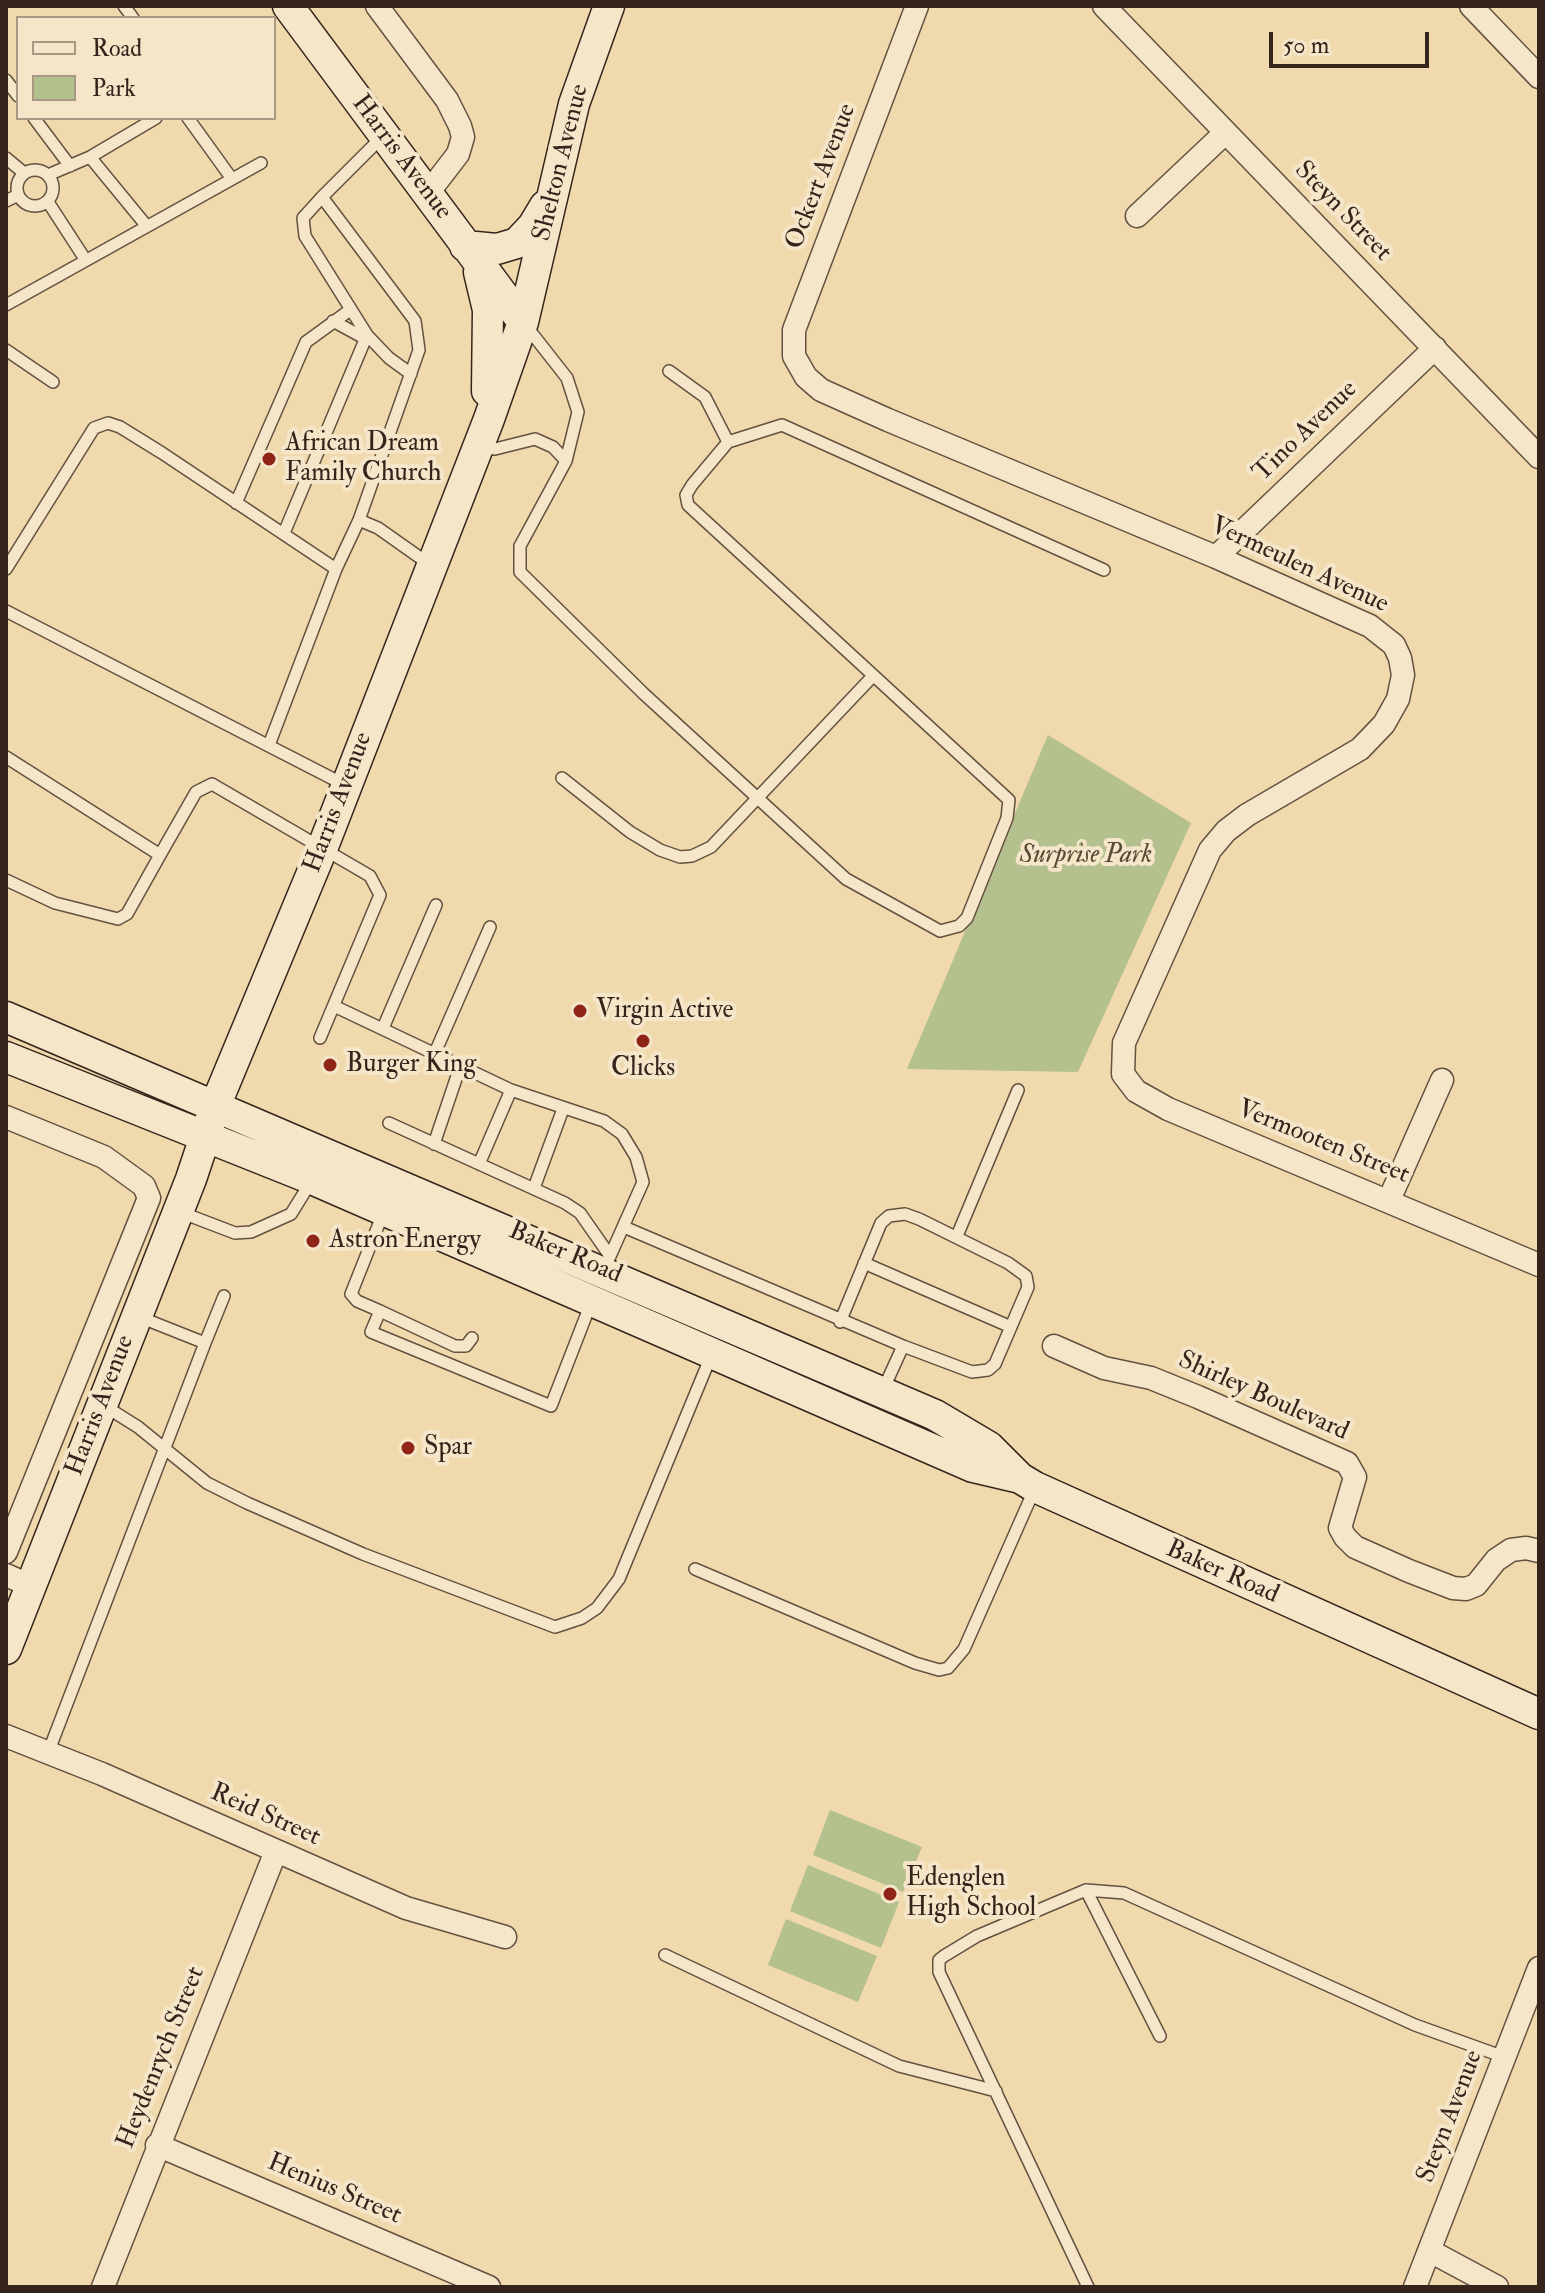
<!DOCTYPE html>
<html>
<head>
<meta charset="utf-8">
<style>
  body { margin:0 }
  #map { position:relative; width:1545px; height:2293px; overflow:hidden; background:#efd9ad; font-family:"IM FELL Double Pica",serif }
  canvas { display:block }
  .frame { position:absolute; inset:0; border:8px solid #35241c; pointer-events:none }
  .legend { position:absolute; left:16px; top:16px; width:260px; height:104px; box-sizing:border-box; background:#f5e6ca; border:2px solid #a89884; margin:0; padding:10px 14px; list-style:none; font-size:24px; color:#35241c }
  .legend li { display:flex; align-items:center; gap:16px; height:40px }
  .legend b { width:40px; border:2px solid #a89884 }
  .scale { position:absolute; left:1269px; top:32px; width:160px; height:36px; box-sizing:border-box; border:4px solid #35241c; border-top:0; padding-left:10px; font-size:24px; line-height:28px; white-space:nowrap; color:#35241c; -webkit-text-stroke:6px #f5e6ca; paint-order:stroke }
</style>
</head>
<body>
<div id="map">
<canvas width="1545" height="2293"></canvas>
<div class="frame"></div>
<ul class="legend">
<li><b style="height:10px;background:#f5e6ca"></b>Road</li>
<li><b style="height:22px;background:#b4c08e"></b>Park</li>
</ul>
<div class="scale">50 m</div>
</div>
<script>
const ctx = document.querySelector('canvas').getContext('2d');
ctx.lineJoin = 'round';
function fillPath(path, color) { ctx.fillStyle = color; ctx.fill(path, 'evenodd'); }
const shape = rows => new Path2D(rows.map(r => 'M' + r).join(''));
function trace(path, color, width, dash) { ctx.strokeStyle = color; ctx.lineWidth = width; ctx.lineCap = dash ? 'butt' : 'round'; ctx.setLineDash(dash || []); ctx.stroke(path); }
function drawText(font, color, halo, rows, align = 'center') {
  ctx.font = font + ' "IM FELL Double Pica",serif'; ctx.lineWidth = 8; ctx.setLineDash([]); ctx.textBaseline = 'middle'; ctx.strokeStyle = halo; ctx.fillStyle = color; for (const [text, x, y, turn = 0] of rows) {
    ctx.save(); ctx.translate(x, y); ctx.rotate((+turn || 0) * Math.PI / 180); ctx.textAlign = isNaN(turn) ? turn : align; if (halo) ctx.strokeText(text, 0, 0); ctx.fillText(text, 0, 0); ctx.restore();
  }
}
fillPath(shape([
  [1048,735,1191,823,1078,1072,907,1069],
  [830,1810,922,1847,903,1892,813,1855],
  [808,1865,899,1902,881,1948,790,1911],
  [786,1919,877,1956,858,2002,768,1965]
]), '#b4c08e');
const service = shape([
  [124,6,133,18],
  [6,80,18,96],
  [34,118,70,166],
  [188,118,232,179],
  [90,157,145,224],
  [6,158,24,173],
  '17 188a18 18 0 1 1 36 0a18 18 0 1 1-36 0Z',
  [48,175,90,157,156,118],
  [322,197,303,218,305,236,367,335,389,358,411,374],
  [6,201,18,195],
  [48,202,85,259],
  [6,305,261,163],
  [333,321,366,339],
  [527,327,567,378,578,412,566,461,520,546,520,572,644,694,846,879,940,931,959,926,967,918,1007,818,1009,800,688,505,686,495,692,485,728,442],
  [6,350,53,382],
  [669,371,705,397,728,442,782,425,1104,570],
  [480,448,495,449,535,439,553,447,566,461],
  [236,503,306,342,350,310],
  [359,520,378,528,429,564],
  [284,533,367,335],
  [6,569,94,428,108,423,120,427,162,453,336,569,359,520,419,350,415,321,322,197,382,137],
  [6,611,345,785],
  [269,745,336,569],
  [6,757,160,855,127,914,118,919,55,903,6,880],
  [562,778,630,832,660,850,680,857,692,856,711,847,872,677],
  [160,855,196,792,212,784,370,876,380,895,320,1038],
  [334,1006,511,1090,604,1121,622,1134,636,1157,643,1182,603,1272],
  [383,1028,436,905],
  [434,1055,490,927],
  [389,1123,565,1203,580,1213,610,1256],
  [434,1144,460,1067],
  [479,1164,511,1090],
  [534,1188,563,1109],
  [180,1212,235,1233,251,1232,291,1214,312,1180],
  [624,1227,903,1346],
  [957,1236,1018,1090],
  [864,1263,1011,1327],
  [380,1311,357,1301,351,1294,384,1211],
  [137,1316,205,1343,224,1296],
  [840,1322,881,1223,889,1216,905,1214,919,1219,1008,1263,1026,1276,1028,1287,995,1364,988,1370,972,1372,903,1346,883,1390],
  [472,1338,466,1346,455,1346,380,1311,371,1332,551,1406,591,1303],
  [103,1405,138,1427,207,1483,247,1503,363,1554,555,1627,582,1618,597,1608,619,1579,711,1356],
  [695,1569,915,1663,939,1670,948,1668,964,1649,1035,1488],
  [48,1753,205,1343],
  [1086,1890,1160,2036],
  [665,1955,899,2066,996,2091],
  [1088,2287,939,1972,939,1960,944,1956,977,1936,1086,1890,1124,1893,1415,2025,1504,2057]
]);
const minor = shape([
  [377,6,447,100,460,126,463,137,458,154,428,193],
  [917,6,794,330,794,356,806,377,821,390,888,420,1216,557,1370,626,1394,645,1400,658,1403,675,1398,699,1384,724,1360,749,1247,815,1226,831,1210,850,1124,1043,1123,1074,1136,1091,1168,1109,1539,1265],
  [1104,6,1539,457],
  [1471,6,1539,77],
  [1137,216,1225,133],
  [1216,557,1435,348],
  [6,1117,104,1157,144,1186,149,1198,6,1552],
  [1389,1200,1442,1080],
  [1054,1346,1104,1368,1151,1378,1198,1397,1347,1463,1355,1477,1340,1528,1345,1537,1355,1547,1409,1571,1453,1588,1466,1589,1476,1585,1496,1560,1511,1550,1526,1548,1539,1551],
  [6,1575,31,1586],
  [6,1736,102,1774,406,1908,505,1937],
  [157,2145,489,2287],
  [1430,2251,1497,2287],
  [103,2287,276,1851],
  [1415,2287,1539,1968]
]);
const secondary = shape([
  [288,6,523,322],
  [465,246,497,249,517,243,533,226,545,206],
  [479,272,488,310,487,391],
  [6,1017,935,1415,989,1447,1020,1478,1035,1487,1539,1714],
  [6,1057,312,1179,973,1467,1020,1478],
  [6,1649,191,1179,216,1104,322,849,489,419,523,322,574,104,609,6]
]);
trace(service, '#645140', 14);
trace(minor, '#645140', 25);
trace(secondary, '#35241c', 33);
trace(service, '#f5e6ca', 11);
trace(minor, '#f5e6ca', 22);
trace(secondary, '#f5e6ca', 30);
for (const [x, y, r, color] of [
  [269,459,8,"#8f2418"],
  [580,1011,8,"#8f2418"],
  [643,1041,8,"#8f2418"],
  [330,1065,8,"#8f2418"],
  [313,1241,8,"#8f2418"],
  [408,1448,8,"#8f2418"],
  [890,1894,8,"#8f2418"]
]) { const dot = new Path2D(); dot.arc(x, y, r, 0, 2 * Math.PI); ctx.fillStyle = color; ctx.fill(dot); trace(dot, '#f5e6ca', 3); }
drawText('26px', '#35241c', '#f5e6ca', [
  ["Harris Avenue",401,158,53],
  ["Shelton Avenue",562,163,-76],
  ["Ockert Avenue",822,177,-69],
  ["Steyn Street",1342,212,46],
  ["Tino Avenue",1306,432,-44],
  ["Vermeulen Avenue",1299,566,25],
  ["Harris Avenue",339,803,-69],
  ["Vermooten Street",1323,1143,22],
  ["Baker Road",565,1254,23],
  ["Shirley Boulevard",1263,1397,24],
  ["Harris Avenue",101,1406,-69],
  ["Baker Road",1222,1573,24],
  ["Reid Street",265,1816,24],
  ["Heydenrych Street",162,2058,-68],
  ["Steyn Avenue",1451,2117,-69],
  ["Henius Street",334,2190,23]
]);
drawText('26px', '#35241c', '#f5e6ca', [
  ["African Dream",285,444],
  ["Family Church",285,474],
  ["Virgin Active",596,1011],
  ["Burger King",346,1065],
  ["Clicks",643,1069,"center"],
  ["Astron Energy",329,1241],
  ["Spar",424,1448],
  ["Edenglen",906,1879],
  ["High School",906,1909]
], 'left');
drawText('italic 26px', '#554b38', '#f5e6ca', [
  ["Surprise Park",1086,856]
]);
</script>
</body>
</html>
